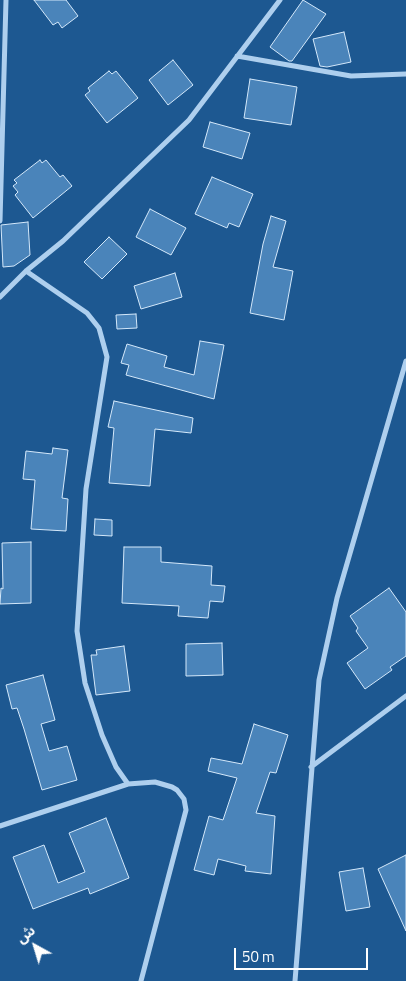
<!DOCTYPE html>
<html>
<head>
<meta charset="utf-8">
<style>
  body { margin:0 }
  #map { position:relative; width:406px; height:981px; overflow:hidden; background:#1d5891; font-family:"Titillium Web","Noto Sans Arabic",sans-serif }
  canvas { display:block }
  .north { position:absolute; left:10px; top:921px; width:50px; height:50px; -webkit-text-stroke:4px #1d5891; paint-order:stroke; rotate:321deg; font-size:14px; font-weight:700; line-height:20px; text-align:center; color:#fff }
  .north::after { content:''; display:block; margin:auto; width:18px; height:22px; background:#fff; clip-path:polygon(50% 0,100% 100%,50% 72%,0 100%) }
  .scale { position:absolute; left:234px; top:948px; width:134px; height:22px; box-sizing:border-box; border:2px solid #fff; border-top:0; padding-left:6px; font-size:15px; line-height:18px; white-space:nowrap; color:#fff; -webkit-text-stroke:4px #1d5891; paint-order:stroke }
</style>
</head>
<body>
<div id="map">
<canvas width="406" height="981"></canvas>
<div class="north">ش</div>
<div class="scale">50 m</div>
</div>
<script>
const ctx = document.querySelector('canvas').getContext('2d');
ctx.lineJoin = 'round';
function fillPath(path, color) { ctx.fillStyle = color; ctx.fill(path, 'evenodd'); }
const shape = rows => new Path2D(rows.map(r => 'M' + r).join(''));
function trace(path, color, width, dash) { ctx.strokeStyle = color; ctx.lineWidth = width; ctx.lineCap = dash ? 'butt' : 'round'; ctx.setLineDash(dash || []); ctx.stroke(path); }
const building = shape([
  [34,0,66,0,78,16,62,28,58,22,53,25,34,0],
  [303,0,326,14,292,61,289,61,270,47,303,0],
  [344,32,351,62,327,67,320,66,313,39,344,32],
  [173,60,193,85,168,105,149,80,173,60],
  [109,71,112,74,116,71,138,98,107,123,85,95,90,91,88,88,109,71],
  [250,79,297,87,291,125,244,118,250,79],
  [210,122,250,133,242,159,203,147,210,122],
  [40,160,42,163,46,160,60,177,63,175,72,186,33,218,15,195,18,192,13,186,17,183,14,180,40,160],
  [212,177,253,194,239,227,229,223,227,228,195,214,212,177],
  [150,209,186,228,171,255,136,237,150,209],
  [271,216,286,221,273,267,293,271,284,320,250,313,263,244,271,216],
  [28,222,30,255,14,266,3,267,1,225,28,222],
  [109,237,127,254,102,279,84,262,109,237],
  [175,273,182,297,141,309,134,286,175,273],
  [136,314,137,328,117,329,116,315,136,314],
  [200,341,224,345,214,399,126,375,129,365,121,363,127,344,167,356,164,367,194,375,200,341],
  [114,401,193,418,191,433,155,429,150,486,109,483,114,428,108,427,114,401],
  [53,448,68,450,62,498,68,499,66,531,31,529,35,480,23,479,26,451,52,454,53,448],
  [95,519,112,520,112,536,94,535,95,519],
  [31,542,31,603,0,604,1,588,3,589,2,543,31,542],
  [124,547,161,547,161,562,212,566,211,585,225,586,223,602,210,601,208,618,178,616,179,606,122,603,124,547],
  [389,588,406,612,406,656,390,667,392,670,365,689,347,663,368,648,356,631,358,628,350,616,389,588],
  [222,643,223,675,186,676,186,644,222,643],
  [124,646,130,691,96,695,91,655,97,655,96,650,124,646],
  [43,675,55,720,41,724,49,751,67,746,77,780,42,790,24,729,17,708,12,709,6,685,43,675],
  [254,724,288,735,276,773,270,772,256,813,275,816,271,874,245,871,246,866,218,859,214,875,194,870,209,816,223,820,237,778,208,771,211,758,242,764,254,724],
  [106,818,129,878,90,894,88,888,33,909,13,857,44,845,58,883,85,872,69,833,106,818],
  [406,855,406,931,378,869,406,855],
  [363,868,370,907,346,911,339,872,363,868]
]);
fillPath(building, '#4a84ba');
trace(building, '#d4e8fa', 1);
trace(shape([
  [237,56,351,76,406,74],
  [0,221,6,0],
  [26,271,87,313,99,328,107,357,86,489,77,631,85,683,102,735,116,767,128,784,155,782,172,787,177,790,184,799,186,810,141,981],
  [0,297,26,271,63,241,189,120,280,0],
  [311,767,406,696],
  [0,826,128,784],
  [295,981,319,680,337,598,406,361]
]), '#aecfee', 5);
</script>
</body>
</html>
